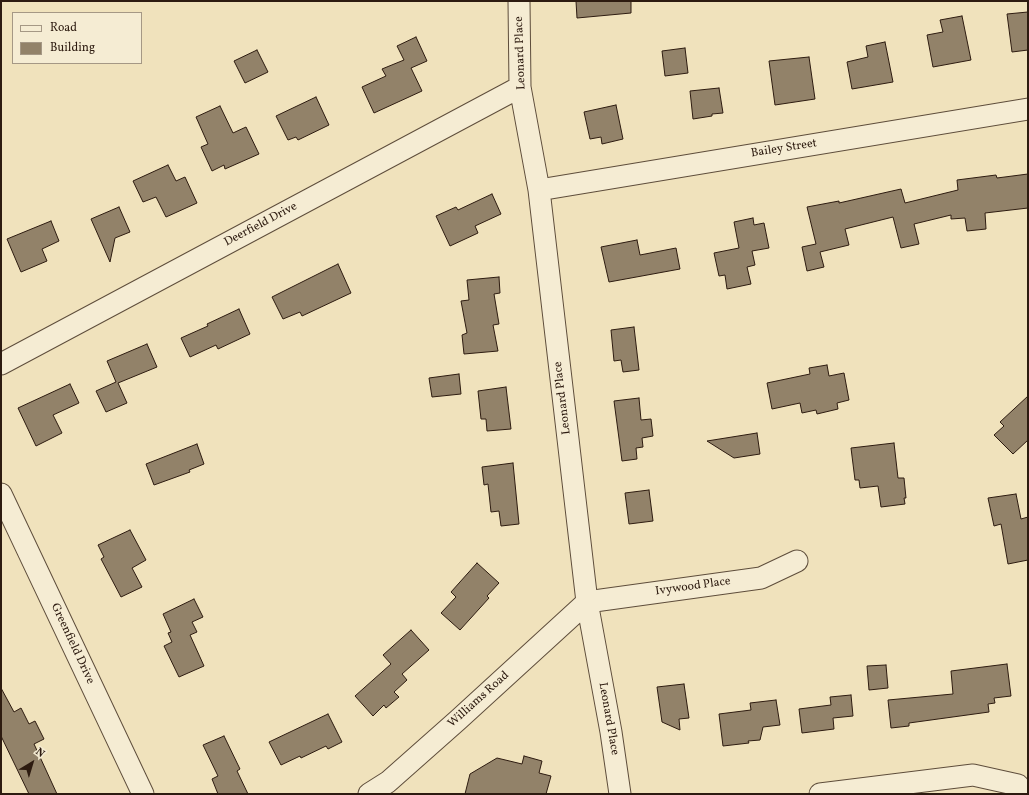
<!DOCTYPE html>
<html>
<head>
<meta charset="utf-8">
<style>
  body { margin:0 }
  #map { position:relative; width:1029px; height:795px; overflow:hidden; background:#f0e2bc; font-family:Vollkorn,serif }
  canvas { display:block }
  .frame { position:absolute; inset:0; border:2px solid #2d1b10; pointer-events:none }
  .legend { position:absolute; left:12px; top:12px; width:130px; height:52px; box-sizing:border-box; background:#f5ecd3; border:1px solid #a59885; margin:0; padding:5px 7px; list-style:none; font-size:12px; color:#2d1b10 }
  .legend li { display:flex; align-items:center; gap:8px; height:20px }
  .legend b { width:20px; border:1px solid #a59885 }
  .north { position:absolute; left:12px; top:743px; width:40px; height:40px; -webkit-text-stroke:3px #f5ecd3; paint-order:stroke; rotate:38deg; font-size:11px; font-weight:700; line-height:16px; text-align:center; color:#2d1b10 }
  .north::after { content:''; display:block; margin:auto; width:14px; height:18px; background:#2d1b10; clip-path:polygon(50% 0,100% 100%,50% 72%,0 100%) }
</style>
</head>
<body>
<div id="map">
<canvas width="1029" height="795"></canvas>
<div class="frame"></div>
<ul class="legend">
<li><b style="height:5px;background:#f5ecd3"></b>Road</li>
<li><b style="height:11px;background:#928269"></b>Building</li>
</ul>
<div class="north">N</div>
</div>
<script>
const ctx = document.querySelector('canvas').getContext('2d');
ctx.lineJoin = 'round';
function fillPath(path, color) { ctx.fillStyle = color; ctx.fill(path, 'evenodd'); }
const shape = rows => new Path2D(rows.map(r => 'M' + r).join(''));
function trace(path, color, width, dash) { ctx.strokeStyle = color; ctx.lineWidth = width; ctx.lineCap = dash ? 'butt' : 'round'; ctx.setLineDash(dash || []); ctx.stroke(path); }
function drawText(font, color, halo, rows, align = 'center') {
  ctx.font = font + ' Vollkorn,serif'; ctx.lineWidth = 3; ctx.setLineDash([]); ctx.textBaseline = 'middle'; ctx.strokeStyle = halo; ctx.fillStyle = color; for (const [text, x, y, turn = 0] of rows) {
    ctx.save(); ctx.translate(x, y); ctx.rotate((+turn || 0) * Math.PI / 180); ctx.textAlign = isNaN(turn) ? turn : align; if (halo) ctx.strokeText(text, 0, 0); ctx.fillText(text, 0, 0); ctx.restore();
  }
}
const building = shape([
  [576,1,631,1,631,13,577,18,576,1],
  [1028,12,1028,50,1012,52,1007,14,1028,12],
  [962,16,971,60,933,67,927,35,943,32,940,20,962,16],
  [416,37,427,61,411,68,422,91,374,113,362,87,386,76,382,69,404,60,397,46,416,37],
  [885,42,893,82,852,89,847,62,868,57,866,46,885,42],
  [685,48,688,73,665,76,662,51,685,48],
  [257,50,268,72,245,83,234,61,257,50],
  [809,57,815,99,775,105,769,61,809,57],
  [719,88,723,113,712,114,712,116,693,119,690,91,719,88],
  [316,97,329,125,298,140,296,137,288,140,276,116,316,97],
  [616,105,623,139,602,144,601,137,590,139,584,112,616,105],
  [220,106,233,133,246,127,259,154,225,169,224,165,212,171,201,147,208,144,196,117,220,106],
  [168,165,176,181,185,177,197,203,166,217,156,197,143,202,133,181,168,165],
  [1028,174,1028,208,985,213,986,229,967,231,965,218,951,219,951,215,914,224,919,244,901,248,893,217,845,229,849,245,820,252,824,267,807,271,802,247,816,244,807,207,839,201,839,203,901,189,905,203,958,190,957,180,996,175,997,178,1028,174],
  [492,194,501,214,475,226,478,233,450,246,436,216,456,207,458,210,492,194],
  [119,207,130,232,115,238,110,262,91,219,119,207],
  [753,218,754,225,764,223,769,248,752,251,755,265,747,267,751,284,727,289,725,275,719,276,714,253,739,248,734,222,753,218],
  [51,221,59,241,42,249,47,261,21,272,7,239,51,221],
  [637,240,640,255,676,248,680,269,609,282,601,247,637,240],
  [338,264,351,293,302,316,300,312,283,319,272,297,338,264],
  [499,277,500,293,494,294,499,324,493,325,498,351,464,354,462,335,467,333,461,301,469,300,467,280,499,277],
  [239,309,250,334,218,349,216,345,190,357,181,338,208,326,207,324,239,309],
  [634,327,639,370,623,372,621,360,614,361,611,330,634,327],
  [147,344,157,367,118,383,127,403,106,412,96,391,116,382,107,361,147,344],
  [827,365,829,376,844,373,849,400,837,403,838,409,817,414,816,410,802,413,800,403,772,409,767,383,810,374,809,368,827,365],
  [459,374,461,394,432,397,429,378,459,374],
  [70,384,79,403,53,415,62,433,36,446,18,408,70,384],
  [506,387,511,429,487,431,486,419,481,419,478,391,506,387],
  [1028,396,1028,440,1013,454,994,435,1004,426,1000,422,1028,396],
  [639,398,641,420,651,419,653,436,642,438,643,447,636,448,637,459,622,461,614,401,639,398],
  [757,433,760,454,734,458,707,441,757,433],
  [894,443,898,478,904,478,906,498,904,498,905,504,881,507,878,486,860,488,859,480,855,480,851,448,894,443],
  [197,444,204,464,189,470,190,472,154,485,146,464,197,444],
  [513,463,519,524,501,526,499,511,491,512,488,484,484,485,482,467,513,463],
  [649,490,653,521,629,524,625,493,649,490],
  [1016,494,1021,519,1028,517,1028,560,1008,564,1001,524,994,526,988,498,1016,494],
  [130,530,146,560,132,568,142,587,121,597,101,559,104,557,98,545,130,530],
  [477,563,499,583,487,596,489,598,460,630,441,613,456,597,451,592,477,563],
  [194,599,203,617,192,622,197,632,190,635,204,666,179,677,164,646,172,642,168,633,171,632,163,614,194,599],
  [411,630,429,650,402,674,407,680,394,692,399,697,386,708,384,705,373,716,355,696,391,664,383,655,411,630],
  [1007,664,1011,696,994,698,995,703,988,704,989,712,909,723,909,726,891,728,888,700,953,694,951,671,1007,664],
  [886,665,888,688,869,690,867,666,886,665],
  [684,684,689,718,679,719,680,730,662,722,657,687,684,684],
  [1,688,14,712,21,708,29,724,35,721,44,739,34,744,57,794,29,794,1,736,1,688],
  [851,695,853,716,833,718,834,729,802,733,799,709,831,705,830,697,851,695],
  [776,700,780,725,763,727,760,740,748,741,749,743,723,746,719,714,751,710,750,703,776,700],
  [328,714,342,742,328,749,326,746,301,758,300,756,281,765,269,742,328,714],
  [224,736,240,769,237,771,248,794,218,794,212,779,218,776,203,745,224,736],
  [524,756,542,761,539,773,551,776,546,794,465,794,470,774,497,758,522,764,524,756]
]);
fillPath(building, '#928269');
trace(building, '#2d1b10', 1);
const minor = shape([
  [519,1,520,87,539,190,587,602,611,732,620,794],
  [539,190,1028,109],
  [1,364,520,87],
  [1,494,143,794],
  [369,794,388,782,458,720,587,602,761,578,797,561],
  [820,794,973,775,1018,785,1025,794]
]);
trace(minor, '#5e4d3b', 23);
trace(minor, '#f5ecd3', 21);
drawText('12px', '#2d1b10', '#f5ecd3', [
  ["Leonard Place",521,53,-92],
  ["Bailey Street",784,149,-9],
  ["Deerfield Drive",261,225,-28],
  ["Leonard Place",563,398,-97],
  ["Ivywood Place",693,587,-8],
  ["Greenfield Drive",72,644,65],
  ["Williams Road",479,700,-42],
  ["Leonard Place",608,719,80]
]);
</script>
</body>
</html>
